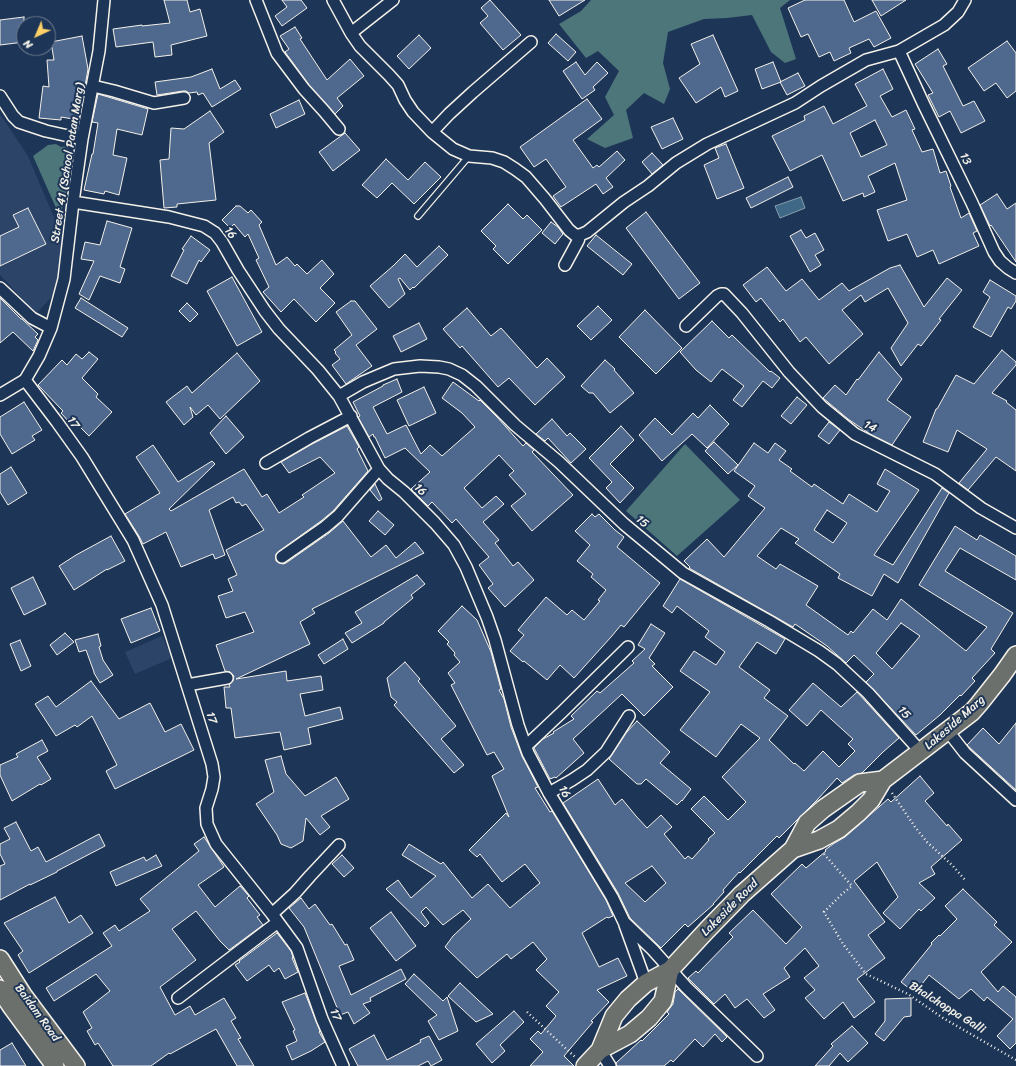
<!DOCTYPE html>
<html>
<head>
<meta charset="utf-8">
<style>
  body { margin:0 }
  #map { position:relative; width:1016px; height:1066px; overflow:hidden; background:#1d3557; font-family:Sriracha,sans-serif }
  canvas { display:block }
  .north { position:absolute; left:16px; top:16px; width:40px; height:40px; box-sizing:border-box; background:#1d3557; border:1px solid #738091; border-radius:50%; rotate:224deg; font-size:11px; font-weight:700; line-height:16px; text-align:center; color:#f4f1e8 }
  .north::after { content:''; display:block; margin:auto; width:14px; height:18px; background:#ffd166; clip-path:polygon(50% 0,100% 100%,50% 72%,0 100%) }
</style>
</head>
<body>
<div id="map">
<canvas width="1016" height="1066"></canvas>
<div class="north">N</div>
</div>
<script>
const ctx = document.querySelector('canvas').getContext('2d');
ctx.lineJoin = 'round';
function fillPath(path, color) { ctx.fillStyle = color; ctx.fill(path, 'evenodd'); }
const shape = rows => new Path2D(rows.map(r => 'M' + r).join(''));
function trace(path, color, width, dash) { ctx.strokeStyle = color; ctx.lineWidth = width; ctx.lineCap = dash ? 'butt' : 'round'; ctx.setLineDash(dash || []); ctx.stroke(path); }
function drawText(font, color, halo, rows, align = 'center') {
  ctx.font = font + ' Sriracha,sans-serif'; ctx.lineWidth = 4; ctx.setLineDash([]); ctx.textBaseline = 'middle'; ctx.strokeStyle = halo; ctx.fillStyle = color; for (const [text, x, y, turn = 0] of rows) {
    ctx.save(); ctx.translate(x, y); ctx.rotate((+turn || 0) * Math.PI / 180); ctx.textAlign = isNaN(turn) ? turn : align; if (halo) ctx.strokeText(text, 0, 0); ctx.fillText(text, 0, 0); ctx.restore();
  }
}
fillPath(shape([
  [0,114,28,156,64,241,57,291,36,314,0,275],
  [162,636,172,658,135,674,125,652]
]), '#2c4468');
fillPath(shape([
  [591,0,790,0,780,8,796,59,785,63,771,52,752,15,727,18,704,19,668,32,663,63,670,89,664,104,644,93,626,110,633,138,605,148,587,139,614,115,605,97,619,71,598,51,586,58,559,24,581,11],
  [56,144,61,147,67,146,71,154,69,180,60,217,33,156,48,145],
  [685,444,740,500,677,556,626,511]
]), '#4d767a');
const water = shape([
  [801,197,805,208,780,218,775,206,801,197]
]);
fillPath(water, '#3e6885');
trace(water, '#879fad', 1);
const building = shape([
  [164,0,187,0,190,12,200,9,207,36,171,45,172,55,155,57,153,42,116,47,113,29,142,25,142,26,170,23,164,0],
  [282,0,301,0,307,8,282,26,275,16,287,7,282,0],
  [490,0,521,35,503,50,480,23,488,16,481,8,490,0],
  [549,0,585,0,559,16,549,0],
  [805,0,844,0,854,22,876,11,891,38,874,47,869,39,849,48,851,53,834,61,830,52,819,57,808,34,801,37,788,8,805,0],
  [872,0,906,0,881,16,872,0],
  [24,17,24,42,0,45,0,20,24,17],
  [295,27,302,38,300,39,327,80,350,59,364,76,337,98,343,106,335,114,309,85,285,52,289,49,280,36,295,27],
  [556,34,576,52,568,61,548,43,556,34],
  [419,35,431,48,409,69,397,56,419,35],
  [713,35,738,91,725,97,721,87,696,103,679,78,700,64,691,44,713,35],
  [82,36,88,69,79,120,61,117,61,120,39,118,43,86,49,87,47,60,54,60,51,42,82,36],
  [1007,41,1016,53,1016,91,1007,98,996,83,984,91,968,68,1007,41],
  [938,49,947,64,943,66,963,106,974,101,985,121,961,133,950,111,939,117,928,95,933,93,915,64,938,49],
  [576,62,585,75,597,62,608,73,593,87,595,90,582,99,563,71,576,62],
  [773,62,781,82,762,89,755,69,773,62],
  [212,69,220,89,235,80,241,89,212,107,203,93,198,95,197,92,189,93,186,91,183,91,157,95,155,82,191,77,212,69],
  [883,69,893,89,880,96,892,117,906,110,915,129,912,130,922,152,933,149,940,173,946,171,951,186,950,187,961,218,969,213,977,231,973,233,979,246,939,264,933,250,917,257,907,234,888,241,877,210,907,200,895,163,868,176,875,192,864,197,863,193,843,201,822,155,790,171,772,136,805,120,804,116,824,106,833,124,867,106,855,84,883,69],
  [875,120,887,145,861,157,850,133,875,120],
  [798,73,805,86,787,95,780,82,798,73],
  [98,94,148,109,142,135,117,129,113,155,127,158,119,195,105,191,104,194,84,190,92,154,93,154,98,123,92,122,98,94],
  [587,99,602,119,573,140,593,168,597,165,599,167,617,151,625,160,606,178,613,187,603,194,596,184,561,207,553,196,566,187,546,159,534,167,520,147,587,99],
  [299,100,305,114,276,128,270,114,299,100],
  [210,111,224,132,209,143,216,200,177,204,177,207,164,208,160,160,169,159,171,128,184,129,210,111],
  [673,118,683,139,662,149,651,127,673,118],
  [345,133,360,150,333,171,319,152,345,133],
  [726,144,744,188,717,199,704,165,719,158,715,148,726,144],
  [652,153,663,165,652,174,642,162,652,153],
  [386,159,408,180,425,162,441,177,414,204,392,183,377,198,362,185,386,159],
  [788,177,793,187,751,208,746,198,788,177],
  [997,194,1007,209,1016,203,1016,262,991,225,990,226,980,205,997,194],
  [508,204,523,219,527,215,542,230,508,264,493,249,496,246,481,231,508,204],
  [236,206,240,206,248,213,251,210,262,222,259,225,276,265,287,257,295,266,297,264,307,274,322,260,334,274,320,288,335,303,316,322,294,299,281,312,263,292,269,287,256,260,259,258,248,234,245,237,234,224,230,228,222,220,236,206],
  [28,208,46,244,0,266,0,236,19,227,13,215,28,208],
  [646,212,700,283,679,299,626,228,646,212],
  [107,221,132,228,120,267,125,269,120,283,100,276,89,300,79,294,94,261,81,259,85,242,100,245,107,221],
  [551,222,558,227,563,234,555,244,542,233,551,222],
  [801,230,806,238,815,233,824,250,815,255,821,265,810,272,790,236,801,230],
  [596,235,632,264,623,275,587,246,596,235],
  [191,236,210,250,201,262,199,260,187,284,171,276,184,250,182,249,191,236],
  [439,246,448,255,414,288,413,287,410,290,400,278,398,279,405,294,389,308,370,286,393,266,405,254,417,267,439,246],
  [900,265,924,307,947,278,962,290,939,319,941,320,921,346,918,344,901,366,891,348,908,323,888,288,865,302,861,295,842,310,863,334,829,364,806,337,800,342,783,319,780,322,761,298,756,302,743,285,767,267,786,291,802,279,819,300,842,283,849,291,890,268,900,265],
  [232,277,262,332,237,346,207,291,232,277],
  [990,280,1016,296,1016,301,1011,309,1008,307,991,337,973,327,990,297,983,292,990,280],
  [0,298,21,319,22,319,38,334,35,337,38,340,33,351,13,332,0,343,0,298],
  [81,298,128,328,122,337,75,308,81,298],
  [351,301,355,301,377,329,356,345,372,366,346,384,332,365,340,359,335,353,336,352,334,350,352,335,336,312,351,301],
  [187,303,198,314,190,322,179,311,187,303],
  [598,306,612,320,591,340,577,326,598,306],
  [467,308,491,336,501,328,537,368,547,358,565,377,535,405,509,378,498,387,462,346,460,348,443,329,467,308],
  [645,310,682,348,656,374,619,337,645,310],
  [712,321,729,338,732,335,770,372,771,371,780,378,772,388,763,381,742,407,733,400,744,386,722,369,711,382,696,370,680,352,712,321],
  [419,323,427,339,401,352,393,336,419,323],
  [1002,350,1016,362,1016,365,992,393,1007,401,1006,402,1016,410,1016,471,996,457,968,490,959,483,987,449,957,430,948,452,923,442,936,409,937,409,956,375,974,384,1002,350],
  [89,352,98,359,82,378,98,394,96,397,112,412,89,436,73,420,70,423,61,413,63,411,38,385,62,360,67,365,76,354,82,359,89,352],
  [879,352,902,379,887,400,911,417,892,445,870,434,848,419,823,398,835,385,846,395,857,379,858,380,879,352],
  [237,353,260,381,220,419,208,405,196,415,190,407,193,417,184,425,166,402,187,386,192,393,237,353],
  [605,360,615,369,614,370,634,393,610,413,593,393,589,393,581,386,605,360],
  [397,379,402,392,373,407,387,434,406,425,421,454,430,445,442,456,475,427,462,413,442,398,453,382,479,401,480,400,497,417,523,446,526,443,534,450,532,452,573,495,532,531,511,506,526,494,509,475,514,471,499,455,464,488,482,508,496,496,504,504,483,522,499,540,495,543,513,566,518,562,534,580,505,607,488,588,493,584,479,565,489,557,456,519,452,523,432,502,428,506,411,489,430,472,405,448,385,458,375,437,374,437,373,434,369,437,358,417,360,416,353,402,383,386,383,385,397,379],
  [424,387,436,413,409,426,397,400,424,387],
  [797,397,807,405,791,424,781,416,797,397],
  [24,402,42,430,32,436,35,440,12,454,0,434,0,417,24,402],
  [710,405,729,424,707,448,692,434,662,461,639,435,655,418,672,435,693,413,698,418,710,405],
  [226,416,244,437,226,454,210,433,226,416],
  [552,419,567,436,570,433,586,449,571,463,548,438,545,441,536,434,552,419],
  [829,422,840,430,829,444,818,436,829,422],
  [347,426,359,447,357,449,368,471,333,511,321,521,278,552,276,554,276,561,279,563,283,564,286,563,329,533,343,521,371,557,386,545,396,558,415,542,424,553,312,609,315,613,300,622,310,644,236,679,286,671,287,681,321,676,323,690,300,694,305,716,340,707,343,719,308,728,311,744,284,750,280,732,235,738,231,708,226,708,224,687,230,687,229,685,233,681,234,676,230,672,225,671,216,645,254,632,245,612,226,618,218,596,233,591,228,579,237,575,226,550,264,530,246,504,242,506,239,502,236,503,233,497,209,510,225,555,215,559,213,554,181,567,166,532,143,544,139,536,125,514,160,493,136,457,153,445,178,482,212,461,215,464,169,509,171,511,244,469,262,497,267,494,279,513,304,497,302,495,335,473,320,457,289,473,281,462,312,444,347,426],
  [621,426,634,440,610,464,634,488,620,503,606,488,612,482,589,458,621,426],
  [714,442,738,465,728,474,705,451,714,442],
  [754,443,768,453,775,443,786,451,779,460,792,469,790,471,812,487,814,484,843,504,849,494,877,512,890,491,877,484,885,469,919,490,874,555,893,565,942,488,949,493,898,583,884,574,872,596,838,578,840,574,795,543,799,539,781,528,757,556,776,569,780,564,818,586,806,605,848,635,851,631,853,633,873,609,887,620,901,599,966,651,987,627,919,585,955,526,977,540,980,535,1016,556,1016,580,960,548,945,571,1013,613,991,649,995,653,972,678,975,681,961,696,960,695,940,715,916,735,866,682,874,674,854,655,846,663,827,646,795,624,793,627,689,568,690,567,684,561,707,539,724,557,765,508,748,496,755,486,734,471,754,443],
  [827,510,847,523,833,543,814,530,827,510],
  [901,623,920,636,892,669,876,653,901,623],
  [11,467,27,493,8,505,0,492,0,474,11,467],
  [375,484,382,499,379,501,370,490,375,484],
  [378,511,394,525,385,535,369,521,378,511],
  [592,514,595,517,599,514,615,530,624,537,617,547,660,583,624,627,621,625,611,637,574,678,560,665,547,680,524,661,523,662,510,651,524,635,518,630,546,597,567,615,572,610,584,620,600,601,598,600,606,590,591,577,593,574,577,561,590,545,575,531,592,514],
  [111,536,125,561,107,570,107,569,74,590,59,566,76,555,111,536],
  [417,575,425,584,411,595,413,598,384,622,384,623,352,643,345,633,362,623,355,612,417,575],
  [33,577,46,604,24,615,11,588,33,577],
  [680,579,785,639,776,654,757,642,739,667,770,690,764,698,788,716,769,740,794,764,795,763,804,771,823,751,839,767,855,751,848,744,853,739,821,710,807,726,789,710,813,683,841,707,857,692,899,738,883,752,862,773,854,775,842,783,837,778,817,800,779,838,777,836,740,873,739,872,723,890,724,892,713,904,714,904,688,927,685,924,661,948,630,918,618,893,563,803,598,779,615,805,622,799,636,816,647,828,661,815,672,827,664,834,685,859,688,856,692,859,709,840,708,839,715,833,691,809,704,796,728,820,746,802,722,777,760,738,741,724,716,757,680,730,710,692,680,671,694,651,716,665,725,652,705,637,709,631,677,606,672,613,663,606,680,579],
  [652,866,666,883,645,902,625,883,652,866],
  [462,606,477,620,491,652,501,689,499,690,504,699,511,727,522,756,538,787,535,788,550,812,552,811,606,900,613,916,608,918,607,917,582,933,599,967,618,958,627,976,597,990,609,1002,591,1021,593,1022,564,1056,574,1066,530,1066,543,1052,530,1039,538,1031,541,1034,556,1016,546,1006,559,992,536,970,547,959,533,942,511,959,507,954,477,978,445,947,453,936,471,919,463,910,443,925,426,907,421,912,429,923,425,927,386,889,398,880,411,898,436,876,402,855,409,844,441,864,443,862,472,898,488,884,510,908,540,883,525,864,502,882,480,854,477,857,469,850,506,813,509,817,492,776,504,769,494,752,487,755,451,685,455,683,448,673,460,662,454,655,455,653,447,644,449,642,438,631,462,606],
  [151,608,160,631,131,643,121,619,151,608],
  [651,624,665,633,649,658,655,664,652,666,673,687,644,716,622,694,573,739,584,753,556,778,555,777,550,779,534,748,543,739,554,733,553,732,574,719,571,716,597,691,600,693,634,663,632,661,645,649,638,645,651,624],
  [65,633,74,642,57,655,50,645,65,633],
  [98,634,101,646,99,647,103,660,113,675,100,683,94,673,94,672,86,650,79,652,75,640,98,634],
  [343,639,348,649,324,664,318,655,343,639],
  [20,640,31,666,21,671,10,644,20,640],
  [405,662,420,679,418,681,456,726,441,739,464,765,454,773,394,705,397,702,391,697,387,678,405,662],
  [91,681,119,719,150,703,165,732,181,724,194,750,115,789,106,771,117,765,92,716,77,727,75,725,56,736,35,704,48,696,56,707,91,681],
  [637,721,670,752,660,763,691,789,682,801,682,800,677,805,646,779,641,784,637,784,609,759,626,733,637,721],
  [1016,723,1016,790,967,745,983,728,999,744,1016,723],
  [42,740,48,751,37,757,51,779,41,785,40,784,12,801,0,775,0,765,18,757,16,754,42,740],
  [281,756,286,774,305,796,336,777,349,799,321,816,330,827,320,835,306,818,303,841,291,848,281,844,277,835,256,804,274,792,265,760,281,756],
  [920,776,934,793,925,801,947,826,948,824,962,840,931,867,935,874,919,883,935,898,921,911,919,909,900,929,883,913,898,897,877,862,854,881,885,922,868,935,885,958,857,979,875,1002,854,1018,843,1002,824,1019,805,998,815,990,804,978,819,966,805,948,784,968,790,977,763,994,775,1010,764,1018,747,999,735,1008,725,994,714,1004,688,978,696,971,698,973,733,937,729,933,753,910,786,944,802,927,771,894,802,864,806,868,826,851,825,850,833,844,845,837,888,799,891,802,920,776],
  [16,822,31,851,38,847,46,862,99,834,105,846,57,871,57,872,30,885,30,884,0,900,0,866,5,864,0,854,0,844,10,839,4,828,16,822],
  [204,837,224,867,198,885,215,907,240,886,249,896,247,898,260,915,257,917,263,925,229,950,220,941,196,911,172,929,196,960,160,987,175,1015,190,1006,195,1015,224,998,236,1018,231,1021,241,1038,238,1039,254,1066,237,1066,216,1029,170,1054,169,1053,151,1066,113,1066,98,1043,95,1045,87,1031,92,1028,83,1012,110,991,96,974,54,1001,46,988,112,946,103,933,115,925,119,931,150,911,140,899,199,851,194,844,204,837],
  [156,855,162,866,116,886,110,872,144,857,146,861,156,855],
  [342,855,354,868,344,877,332,864,342,855],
  [963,889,997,922,994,925,1012,942,981,972,998,992,1003,986,1016,997,1016,1043,1010,1049,997,1036,1013,1019,987,997,984,1001,971,989,959,999,929,975,915,993,901,982,932,944,931,943,939,935,940,936,957,919,945,906,963,889],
  [55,897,69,923,81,915,93,933,29,973,18,955,23,951,4,923,55,897],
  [301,898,309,909,315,904,330,925,332,924,345,945,347,944,354,960,339,966,351,995,401,969,406,979,370,998,371,1001,363,1004,370,1013,354,1024,348,1012,340,1015,304,927,289,908,301,898],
  [391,912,416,946,396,961,370,928,391,912],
  [277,933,291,951,293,957,292,958,298,972,285,979,279,968,274,972,269,965,247,981,235,965,240,962,239,961,277,933],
  [414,974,443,1001,447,997,458,1031,439,1040,428,1021,437,1015,405,984,414,974],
  [460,983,493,1014,476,1022,448,996,460,983],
  [678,989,727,1037,722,1042,715,1034,703,1047,695,1039,673,1062,671,1060,664,1066,617,1066,616,1063,641,1040,642,1041,669,1014,667,1012,673,1004,675,992,678,989],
  [305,993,320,1031,319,1032,325,1042,311,1051,292,1060,286,1046,297,1041,293,1031,295,1030,282,1002,305,993],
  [911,998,911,1016,904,1017,884,1041,875,1034,885,1021,885,999,911,998],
  [514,1011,524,1022,500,1045,505,1051,492,1063,476,1044,514,1011],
  [852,1026,868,1043,848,1062,840,1053,829,1066,815,1066,833,1046,831,1044,852,1026],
  [374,1035,387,1060,421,1042,420,1040,429,1036,442,1060,431,1066,428,1061,418,1066,358,1066,349,1049,374,1035],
  [12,1043,26,1066,0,1066,0,1050,12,1043]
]);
fillPath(building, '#4f688e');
trace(building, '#f4f1e8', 1);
const service = shape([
  [418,216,469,156]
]);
const minor = shape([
  [256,0,277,53,304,89,324,111,339,129],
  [333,0,351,33,360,46,389,75,398,85,405,100,413,112,432,132,453,149,469,156,492,158,504,162,515,169,526,177,545,199,569,230,575,235,580,235,587,232,624,202,648,186,676,163,707,144,795,103,821,86,866,60,899,51,944,25,958,12,965,0],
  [351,33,393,0],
  [899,51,924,105,972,203,994,252,1000,261,1008,268,1016,273],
  [93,86,114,91,154,103,184,98],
  [0,96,13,116,19,122,46,131,82,139],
  [432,132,449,114,473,92,531,42],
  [73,202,169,217,204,226,215,233,222,242,238,270,265,311,279,329,318,370,339,396,379,469,388,479,404,492,435,523,454,545,466,567,487,617,495,640,518,725,528,753,549,793,612,897,624,922,653,950,686,987,757,1056],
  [565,265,578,241,580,235],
  [0,288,32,318,51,328],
  [686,326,717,296,721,294,724,294,742,313,789,372,822,407,855,434,935,474,981,508,1016,528],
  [25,380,57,422,82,457,133,540,162,605,212,764,214,777,212,789,206,808,207,824,216,844,272,914,297,948,322,1019,343,1066],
  [25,380,39,356,51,328,64,279,73,202,82,139,99,51,104,0],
  [0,395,25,380],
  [339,396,363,382,394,369,420,366,439,367,449,369,462,375,476,386,515,425,559,462,624,524,683,573,769,621,819,651,837,664,868,693,921,752],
  [266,463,309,438,351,416],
  [282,557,325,527,338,516,379,469],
  [187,685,227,678],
  [947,730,965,753,1016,800],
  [526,746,562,712,628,647],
  [549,793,572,780,587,770,606,752,629,716],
  [272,914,295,893,310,876,339,845],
  [625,925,646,983],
  [178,998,278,922],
  [600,1050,610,1066]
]);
const primary = shape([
  [793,849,807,823,823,809,860,783,883,780],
  [0,959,23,995,76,1066],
  [0,989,11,1006,55,1066],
  [600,1050,614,1016,628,999,646,983,670,970,707,930,742,894,793,849,819,840,839,829,858,813,871,800,883,780,972,712,979,704,1002,675,1016,655],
  [585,1066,600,1050,630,1034,649,1018,663,1001,670,970]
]);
trace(service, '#f4f1e8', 8);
trace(minor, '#f4f1e8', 14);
trace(primary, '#f4f1e8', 20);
trace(shape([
  [892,793,915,827,927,842,953,866,966,881],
  [824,854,852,886,841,895,824,912,843,944,866,974,908,994,943,1018,1016,1060],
  [527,1012,575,1057]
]), '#f4f1e8', 2.5, [1, 3]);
trace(service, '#1d3557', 5.5);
trace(minor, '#1d3557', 11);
trace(primary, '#6c706d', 17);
drawText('12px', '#f4f1e8', '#1d3557', [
  ["13",965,159,64],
  ["Street 41 (School Patan Marg)",68,163,-81],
  ["16",230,233,52],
  ["17",73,423,55],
  ["14",870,427,28],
  ["16",420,490,44],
  ["15",642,522,40],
  ["15",904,713,48],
  ["17",211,718,72],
  ["Lakeside Marg",955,723,-41],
  ["16",564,792,60],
  ["Lakeside Road",730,908,-45],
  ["Bhalchoppa Galli",947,1008,32],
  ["Baidam Road",37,1013,54],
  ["17",335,1015,68]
]);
</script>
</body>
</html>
